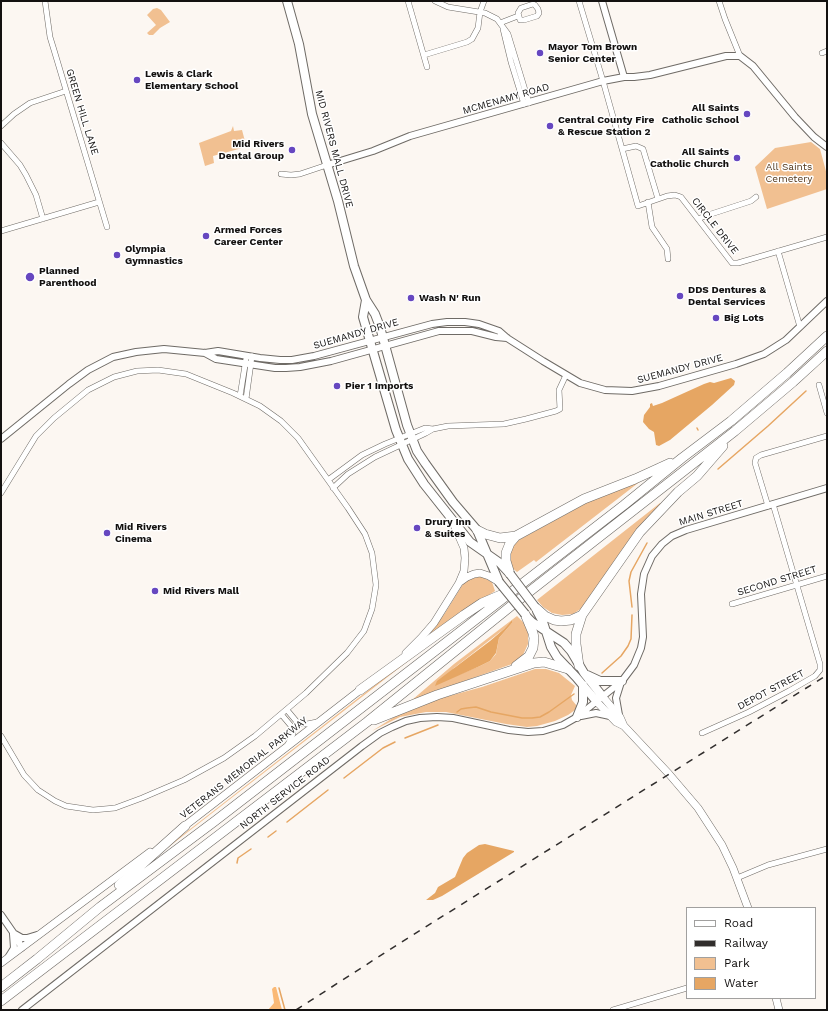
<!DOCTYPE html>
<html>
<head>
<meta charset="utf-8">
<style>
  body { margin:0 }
  #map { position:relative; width:828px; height:1011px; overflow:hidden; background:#fcf7f2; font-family:"Work Sans",sans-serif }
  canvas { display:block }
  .frame { position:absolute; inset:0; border:2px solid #131110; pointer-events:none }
  .legend { position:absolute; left:686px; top:907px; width:130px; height:92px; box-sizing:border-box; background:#fff; border:1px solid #a1a09f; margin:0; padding:5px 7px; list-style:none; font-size:12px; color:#131110 }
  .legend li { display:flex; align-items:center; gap:8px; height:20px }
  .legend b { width:20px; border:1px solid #a1a09f }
</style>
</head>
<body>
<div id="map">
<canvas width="828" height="1011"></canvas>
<div class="frame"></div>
<ul class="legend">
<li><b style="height:5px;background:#fff"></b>Road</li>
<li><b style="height:5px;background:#312e2d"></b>Railway</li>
<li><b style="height:11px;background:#f1c091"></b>Park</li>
<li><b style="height:11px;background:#e6a663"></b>Water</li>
</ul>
</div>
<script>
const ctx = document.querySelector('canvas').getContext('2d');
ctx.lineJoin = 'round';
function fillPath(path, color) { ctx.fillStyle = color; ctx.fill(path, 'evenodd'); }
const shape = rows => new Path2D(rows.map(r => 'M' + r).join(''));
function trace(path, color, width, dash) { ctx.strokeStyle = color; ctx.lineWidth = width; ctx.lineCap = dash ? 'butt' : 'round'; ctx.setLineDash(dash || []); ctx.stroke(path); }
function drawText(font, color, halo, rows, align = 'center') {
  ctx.font = font + ' "Work Sans",sans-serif'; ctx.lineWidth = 3; ctx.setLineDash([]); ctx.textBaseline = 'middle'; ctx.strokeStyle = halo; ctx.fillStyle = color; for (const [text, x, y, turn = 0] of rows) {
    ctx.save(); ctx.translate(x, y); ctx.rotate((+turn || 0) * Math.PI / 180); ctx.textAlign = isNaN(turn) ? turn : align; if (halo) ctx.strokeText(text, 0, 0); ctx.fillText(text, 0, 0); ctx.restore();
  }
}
fillPath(shape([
  [157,8,161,10,170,22,160,28,153,35,149,35,147,33,156,25,147,15,153,9],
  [233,126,234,131,242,130,246,145,246,147,213,156,214,163,205,166,199,143,231,131],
  [811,142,820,149,827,175,827,189,767,209,755,167,775,148],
  [642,480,536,562,534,560,517,572,511,567,509,553,517,541,590,501],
  [660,503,661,503,624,547,582,608,573,614,562,615,552,613,543,607,537,600],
  [478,577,482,577,492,582,495,591,429,635,445,613,463,584,467,580],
  [517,616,525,624,528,633,528,644,523,655,512,664,412,700,454,664],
  [512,620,512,623,499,638,496,654,490,661,480,666,446,680,454,668,504,629],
  [447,631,234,796,166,849,171,844,407,660],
  [535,669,546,669,559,673,575,686,571,695,572,700,577,706,575,710,568,715,555,721,537,726,527,727,506,724,446,712,426,712,400,717,372,731,399,714,427,702,482,687]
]), '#f1c091');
fillPath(shape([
  [274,987,276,987,282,1010,268,1010,274,1003,272,989]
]), '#fab976');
fillPath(shape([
  [731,378,735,381,734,385,712,405,670,440,659,446,656,445,654,432,649,429,643,422,644,415,650,407,650,404,652,403,653,406,662,403,704,384,710,382,714,383],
  [512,620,512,623,499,638,496,653,490,661,480,666,435,686,437,681,490,641,504,629],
  [485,844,514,851,514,852,442,896,433,900,426,900,435,893,438,887,455,877,463,858,467,853,479,845]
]), '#e6a663');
trace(shape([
  [697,428,698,430],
  [718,469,768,426,806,391],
  [632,607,629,581,631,572,647,543],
  [602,673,621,656,628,646,631,639,632,615],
  [457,712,461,709,467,708,476,707,491,712,522,718,532,718,540,717,549,712,574,694],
  [405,738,438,725],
  [344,778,383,748,395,742],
  [287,822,328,790],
  [268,837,276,831],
  [237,863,238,858,251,849],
  [279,988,285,1010]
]), '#e6a663', 1.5);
const minor = shape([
  [45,1,50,37,54,50,107,227],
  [408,1,427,67],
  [435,1,448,7,485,13,497,19,508,34,529,103],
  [579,1,603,81,638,206,667,196,675,195,681,197,732,263,738,263,827,237],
  [719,1,725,19,740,56],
  [533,4,535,5,538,9,539,13,537,16,524,20,520,20,518,13,521,8,533,4],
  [500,23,518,16],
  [503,29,511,62,524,104],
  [822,53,827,51],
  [424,55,467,42,472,39,478,28,480,12,484,1],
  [1,126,14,114,30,103,66,91],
  [1,143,20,165,26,175,36,195,43,219],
  [622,149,636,146,643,149,658,199],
  [281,174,291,175,300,174,327,165],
  [648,202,652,227,667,249,668,259],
  [698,219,705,216,751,201,756,197],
  [1,231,99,202],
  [778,251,800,327],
  [819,385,827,413],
  [240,396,246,359],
  [246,399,252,356],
  [328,480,362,455,385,444,425,428,433,429,448,426,504,424,526,419,556,411,560,409,559,390,566,375],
  [333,488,348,474,375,457,426,433,433,429],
  [1,493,36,436,54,418,88,390,114,377,137,371,158,370,186,374,233,393,260,406,281,421,298,438,348,508,365,534,372,553,376,585,372,609,364,631,347,653,306,693,255,736,224,758,184,780,142,798,115,808,93,810,66,806,55,801,38,790,24,775,1,736],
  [768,506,755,463,756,458,761,455,827,436],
  [732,604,827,576],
  [287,710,297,722,301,724,307,724,317,722],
  [281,714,292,727,293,734,288,744],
  [702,733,749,712,789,691,815,676,820,670,820,664,773,504],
  [737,878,768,865,827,849],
  [613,1010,687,988]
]);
const tertiary = shape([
  [602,1,624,77],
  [327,165,373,151,410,136,603,81,624,77,634,77,650,75,726,56,740,56,753,66,795,117,814,137,827,147],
  [205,353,216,359,275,368,286,368,300,367,331,361,439,331,472,331,496,337,507,338],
  [1,439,69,384,88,370,113,357,136,352,164,349,205,353,218,351,260,358,280,360,292,360,314,356,432,324,447,322,465,322,479,324,499,331,507,338,543,361,580,383,605,390,632,391,659,386,736,364,764,354,786,340,827,301],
  [619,715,616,698,621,682],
  [581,716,596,713,610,716],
  [1,915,19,941,21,948],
  [15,934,22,938,27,938,37,935],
  [9,956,14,948,13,934],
  [22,1010,362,746,380,733,392,727,406,721,420,718,437,717,453,718,509,730,528,732,543,731,563,725,577,717,622,681,634,665,641,648,643,637,641,594,644,574,652,556,662,544,672,536,686,530,827,488]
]);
const secondary = shape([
  [460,582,467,577,474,574,480,573,489,576,499,582],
  [406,653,421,638,434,623,459,583,464,571,465,558,464,548,454,525],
  [603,697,620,717,624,726,669,774,698,808,722,845,733,868,748,908],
  [597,702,616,722,624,726],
  [182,828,364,687],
  [1,963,150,852],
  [776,998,779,1010]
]);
const primary = shape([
  [287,1,299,44,312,114,338,201,354,266,366,300,375,314,380,327,407,425,417,451,425,463,453,502,477,530,499,582],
  [366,300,363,317,396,430,408,459,424,484,470,542,500,563,510,574],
  [537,611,543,622,551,647,557,657,576,677,597,702],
  [526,616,532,622,564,643,571,651,584,673,603,697],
  [587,675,600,681,622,681],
  [577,717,583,702,583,685]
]);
const motorway = shape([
  [477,530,485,534,500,538,516,536],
  [510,574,506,561,506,553,510,543,516,536,584,499,635,479,670,463],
  [535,607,545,616,554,620,561,621,571,620,582,615],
  [516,666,529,656,533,648,534,638,533,633,525,614],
  [579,666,576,644,576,634,582,615,640,532,678,492,697,476,723,446],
  [360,690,464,615,482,603,503,594],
  [374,720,437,695,534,663,544,662,568,669],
  [119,885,185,826],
  [1,987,37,959,100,907,215,821,624,505,682,458,731,421,787,373,827,336],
  [1,1001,367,722,511,606,735,431,793,382,827,351]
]);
trace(minor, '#6f6b66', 6);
trace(tertiary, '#6f6b66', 8);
trace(secondary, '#6f6b66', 8);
trace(primary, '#6f6b66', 10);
trace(motorway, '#6f6b66', 10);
trace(minor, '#fff', 5);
trace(tertiary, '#fff', 6);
trace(secondary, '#fff', 7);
trace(primary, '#fff', 8);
trace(motorway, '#fff', 9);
trace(shape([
  [296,1010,400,943,827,675]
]), '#312e2d', 1.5, [7, 7]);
const primaryBridge = shape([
  [510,574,535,607],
  [499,582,525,614]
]);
trace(primaryBridge, '#6f6b66', 10, []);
trace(primaryBridge, '#fff', 8);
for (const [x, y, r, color] of [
  [540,53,4,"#6647c0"],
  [137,80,4,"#6647c0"],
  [747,114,4,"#6647c0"],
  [550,126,4,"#6647c0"],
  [292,150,4,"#6647c0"],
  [737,158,4,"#6647c0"],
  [206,236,4,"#6647c0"],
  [117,255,4,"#6647c0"],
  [30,277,5,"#6647c0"],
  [680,296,4,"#6647c0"],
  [411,298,4,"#6647c0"],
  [716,318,4,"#6647c0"],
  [337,386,4,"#6647c0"],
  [417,528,4,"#6647c0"],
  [107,533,4,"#6647c0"],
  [155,591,4,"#6647c0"]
]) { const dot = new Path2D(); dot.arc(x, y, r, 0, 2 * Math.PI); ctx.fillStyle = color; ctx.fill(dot); trace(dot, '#fff', 1.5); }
drawText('bold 10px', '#131110', '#fff', [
  ["Mayor Tom Brown",548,47],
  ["Senior Center",548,59],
  ["Lewis & Clark",145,74],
  ["Elementary School",145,86],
  ["All Saints",739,108,"right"],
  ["Catholic School",739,120,"right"],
  ["Central County Fire",558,120],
  ["& Rescue Station 2",558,132],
  ["Mid Rivers",284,144,"right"],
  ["Dental Group",284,156,"right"],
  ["All Saints",729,152,"right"],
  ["Catholic Church",729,164,"right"],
  ["Armed Forces",214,230],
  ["Career Center",214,242],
  ["Olympia",125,249],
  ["Gymnastics",125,261],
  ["Planned",39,271],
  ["Parenthood",39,283],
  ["DDS Dentures &",688,290],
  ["Dental Services",688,302],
  ["Wash N' Run",419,298],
  ["Big Lots",724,318],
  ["Pier 1 Imports",345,386],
  ["Drury Inn",425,522],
  ["& Suites",425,534],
  ["Mid Rivers",115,527],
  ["Cinema",115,539],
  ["Mid Rivers Mall",163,591]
], 'left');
drawText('10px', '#131110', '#fff', [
  ["MCMENAMY ROAD",506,99,-16],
  ["GREEN HILL LANE",82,112,73],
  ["MID RIVERS MALL DRIVE",334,149,75],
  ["CIRCLE DRIVE",715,226,52],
  ["SUEMANDY DRIVE",356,334,-16],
  ["SUEMANDY DRIVE",680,369,-15],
  ["MAIN STREET",711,513,-17],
  ["SECOND STREET",777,581,-17],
  ["DEPOT STREET",771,690,-28],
  ["VETERANS MEMORIAL PARKWAY",244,768,-38],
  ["NORTH SERVICE ROAD",285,793,-38]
]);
drawText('10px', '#51361a', '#fff', [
  ["All Saints",789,167],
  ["Cemetery",789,179]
]);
</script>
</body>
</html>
